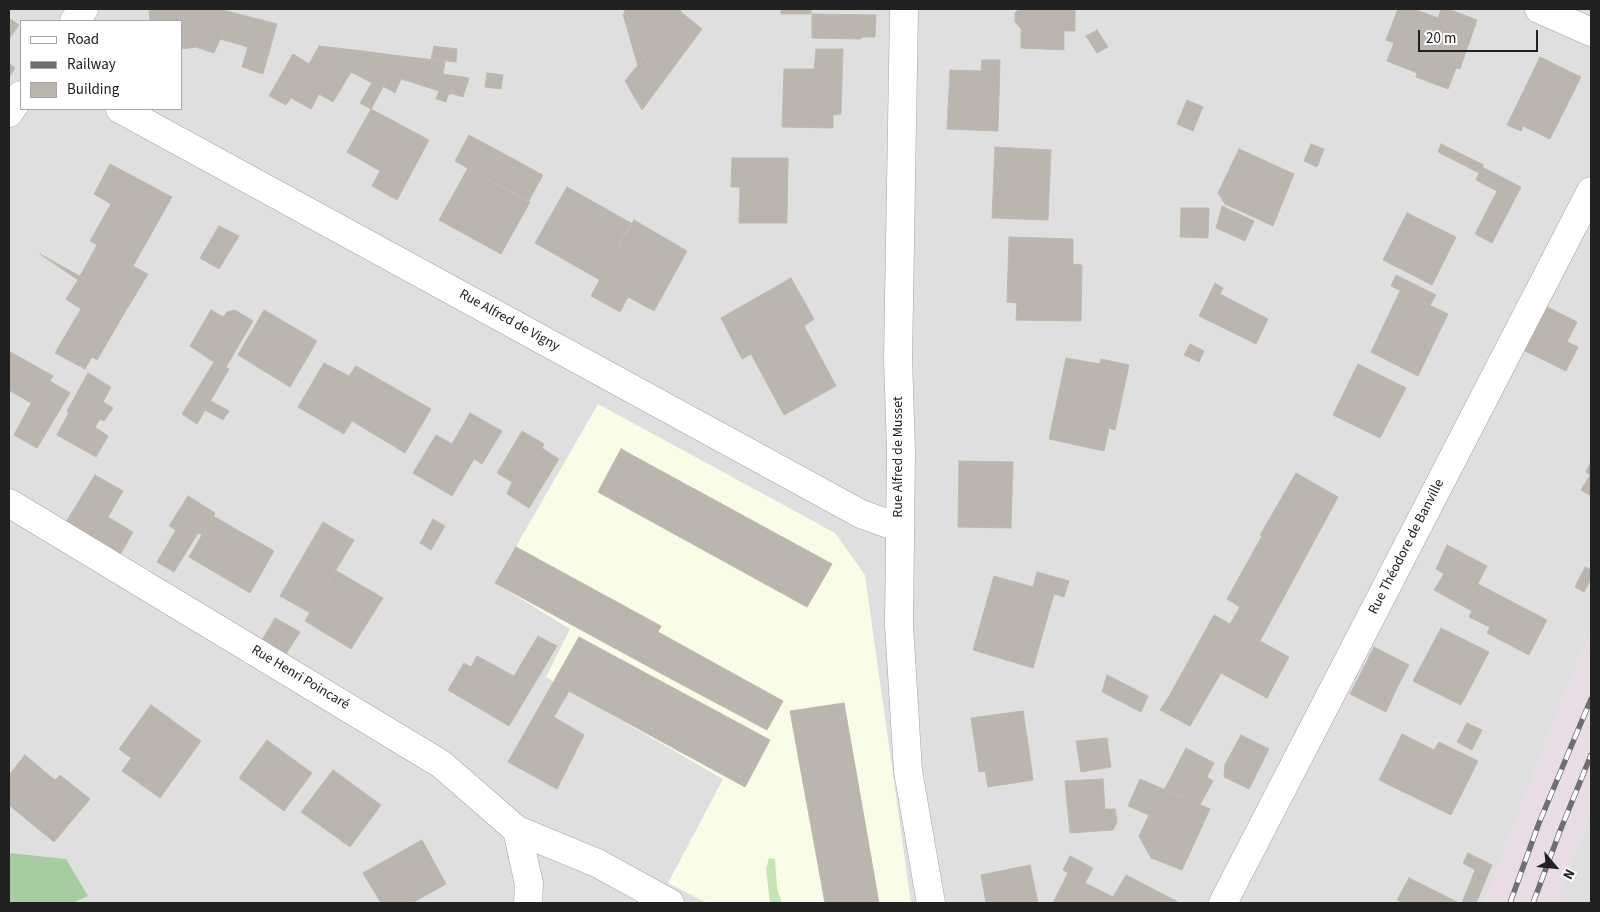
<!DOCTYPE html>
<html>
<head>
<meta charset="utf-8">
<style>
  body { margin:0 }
  #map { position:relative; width:1600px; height:912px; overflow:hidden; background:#f1efe9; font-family:"Source Sans 3",sans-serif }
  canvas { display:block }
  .frame { position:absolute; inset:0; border:10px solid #212121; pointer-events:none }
  .legend { position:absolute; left:20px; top:20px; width:162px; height:90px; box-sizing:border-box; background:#fff; border:1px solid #a6a6a6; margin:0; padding:6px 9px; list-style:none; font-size:15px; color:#212121 }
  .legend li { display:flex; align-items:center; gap:10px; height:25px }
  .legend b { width:25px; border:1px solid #a6a6a6 }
  .north { position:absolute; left:1530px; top:842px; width:50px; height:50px; -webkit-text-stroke:4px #fff; paint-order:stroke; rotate:118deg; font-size:14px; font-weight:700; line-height:20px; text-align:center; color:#212121 }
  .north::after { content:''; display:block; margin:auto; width:18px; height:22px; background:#212121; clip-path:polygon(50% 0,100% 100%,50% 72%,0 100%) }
  .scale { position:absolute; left:1418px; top:30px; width:120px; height:22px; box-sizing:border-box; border:2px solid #212121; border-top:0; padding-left:6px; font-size:15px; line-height:18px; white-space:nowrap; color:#212121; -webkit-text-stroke:4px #fff; paint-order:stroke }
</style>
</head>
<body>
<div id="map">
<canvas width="1600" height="912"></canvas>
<div class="frame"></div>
<ul class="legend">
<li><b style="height:6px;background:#fff"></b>Road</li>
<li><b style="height:6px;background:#6f6f6f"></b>Railway</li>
<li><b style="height:14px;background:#bab6af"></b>Building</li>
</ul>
<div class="north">N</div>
<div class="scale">20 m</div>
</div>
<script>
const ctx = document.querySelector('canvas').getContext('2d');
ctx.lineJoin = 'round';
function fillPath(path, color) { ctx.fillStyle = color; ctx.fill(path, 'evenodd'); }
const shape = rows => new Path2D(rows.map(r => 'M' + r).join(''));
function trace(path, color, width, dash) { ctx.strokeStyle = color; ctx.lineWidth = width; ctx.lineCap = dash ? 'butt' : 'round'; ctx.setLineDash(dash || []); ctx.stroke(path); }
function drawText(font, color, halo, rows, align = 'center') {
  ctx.font = font + ' "Source Sans 3",sans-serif'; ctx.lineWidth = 4; ctx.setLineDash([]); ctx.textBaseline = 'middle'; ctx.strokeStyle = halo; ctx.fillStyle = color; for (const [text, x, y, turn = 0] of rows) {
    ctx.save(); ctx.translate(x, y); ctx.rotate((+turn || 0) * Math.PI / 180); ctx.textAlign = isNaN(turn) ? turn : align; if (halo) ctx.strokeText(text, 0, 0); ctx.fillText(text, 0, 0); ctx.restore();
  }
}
fillPath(shape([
  [9,9,1591,9,1591,633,1571,678,1484,903,9,903],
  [21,21,181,21,181,109,21,109],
  [1591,809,1591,903,1557,903,1590,812]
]), '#dfdfdf');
fillPath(shape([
  [1591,633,1591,809,1557,903,1484,903,1571,678]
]), '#e9dce5');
fillPath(shape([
  [598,404,835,533,865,575,911,903,707,903,668,883,723,779,546,677,570,629,495,583]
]), '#f9fce7');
fillPath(shape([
  [769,858,775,859,777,888,782,903,770,903,766,869]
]), '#c6e5b5');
fillPath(shape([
  [9,853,66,859,88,896,72,903,9,903]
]), '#a8cca2');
const building = shape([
  [149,9,219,9,223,33,214,53,196,47,181,49,181,21,150,21,149,9],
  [219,9,277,24,263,74,242,67,248,47,220,39,223,33,219,9],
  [624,9,680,9,681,12,638,66,623,14,625,14,624,9],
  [781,9,811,9,811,14,781,14,781,9],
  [1019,9,1075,10,1075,31,1064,31,1064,50,1021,48,1021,29,1015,22,1015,13,1019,9],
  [1398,9,1414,9,1438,18,1441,9,1448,9,1477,20,1460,69,1456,68,1448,89,1416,77,1417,73,1387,61,1394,43,1386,40,1398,9],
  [681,12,702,29,642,110,625,81,681,12],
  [812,14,876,15,875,37,862,37,861,39,812,38,812,14],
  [9,18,19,25,9,39,9,18],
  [1097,30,1108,47,1097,53,1086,36,1097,30],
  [319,46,363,51,400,56,371,109,360,103,372,83,351,72,333,102,319,94,311,109,291,98,286,105,269,96,293,54,309,64,319,46],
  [434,46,457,49,456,62,431,59,434,46],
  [816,49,843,49,841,114,833,115,833,128,782,127,784,69,814,69,816,49],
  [400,56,445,61,443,74,469,78,463,97,450,93,450,95,448,94,446,102,436,99,439,91,389,75,400,56],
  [1540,57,1581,77,1550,139,1523,126,1521,131,1507,125,1540,57],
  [982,60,1000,60,998,131,947,129,950,70,981,71,982,60],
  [9,63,15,68,9,77,9,63],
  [487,73,503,75,501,89,485,87,487,73],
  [389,75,401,79,395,93,383,86,389,75],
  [1187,100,1203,107,1193,131,1177,124,1187,100],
  [371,109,429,140,397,200,372,186,380,171,347,152,371,109],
  [469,135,543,175,528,202,455,161,469,135],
  [1311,144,1324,149,1317,167,1304,161,1311,144],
  [1441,144,1484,165,1482,167,1521,187,1492,243,1475,234,1497,191,1476,180,1479,173,1438,152,1441,144],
  [995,147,1051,150,1048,220,992,218,995,147],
  [1239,149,1294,174,1273,226,1225,204,1218,193,1239,149],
  [732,158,788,158,787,223,739,223,740,187,731,187,732,158],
  [110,164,172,197,133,266,148,274,130,304,80,276,97,245,90,241,111,204,94,194,110,164],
  [468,168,530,202,501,254,439,220,468,168],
  [567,187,631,223,600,280,535,243,567,187],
  [1222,206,1254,221,1245,241,1216,228,1222,206],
  [1181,208,1209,208,1208,238,1180,237,1181,208],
  [1407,213,1456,237,1432,285,1383,260,1407,213],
  [634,220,687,251,654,311,599,281,634,220],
  [219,226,239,236,219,269,200,258,219,226],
  [1009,237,1073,239,1073,264,1082,265,1081,321,1016,320,1017,303,1007,302,1009,237],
  [40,254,130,304,125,312,78,280,40,254],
  [1396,275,1436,295,1430,305,1391,286,1396,275],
  [791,278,814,319,804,326,836,386,784,415,751,354,742,359,721,318,791,278],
  [78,280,125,312,97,360,92,357,85,369,55,353,81,309,66,299,78,280],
  [599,281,628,297,620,312,591,296,599,281],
  [1215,283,1223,288,1220,294,1268,319,1256,344,1199,316,1215,283],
  [1400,291,1448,314,1418,376,1371,352,1400,291],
  [1545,306,1577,322,1567,342,1534,326,1545,306],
  [211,310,223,317,227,312,235,310,253,321,226,367,229,369,197,424,182,414,214,362,190,346,211,310],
  [264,310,317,341,290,387,238,355,264,310],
  [1534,326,1578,347,1566,371,1523,350,1534,326],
  [1190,344,1204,351,1199,362,1184,355,1190,344],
  [9,351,53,376,50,381,70,393,37,448,14,435,31,403,9,390,9,351],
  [1066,358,1100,364,1101,359,1129,365,1115,430,1109,428,1104,451,1049,439,1066,358],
  [324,363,349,376,356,366,377,378,344,434,298,407,324,363],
  [1358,364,1406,388,1380,438,1333,415,1358,364],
  [88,373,111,387,103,402,113,408,104,421,100,419,95,427,108,436,96,457,57,435,69,412,67,411,88,373],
  [377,378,431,409,405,453,352,421,377,378],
  [211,401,229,411,223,420,205,410,211,401],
  [470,413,502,431,482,464,474,459,452,496,413,473,436,435,452,444,470,413],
  [522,431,544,444,542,448,559,459,529,508,507,494,512,482,497,473,522,431],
  [621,449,832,564,807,607,598,492,621,449],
  [959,461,1013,462,1011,528,958,527,959,461],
  [1591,461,1591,496,1581,490,1590,475,1586,472,1591,461],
  [1296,473,1338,497,1304,560,1260,535,1296,473],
  [95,475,123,491,108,517,133,532,120,555,66,522,95,475],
  [188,496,215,513,202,535,198,533,174,572,157,562,176,530,169,526,188,496],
  [213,516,274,551,250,593,189,557,213,516],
  [433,519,445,526,431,550,420,543,433,519],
  [323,522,354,540,310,613,280,596,323,522],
  [1262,536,1304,560,1260,641,1230,624,1240,607,1227,599,1262,536],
  [1447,545,1487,566,1472,595,1478,598,1472,611,1434,590,1444,574,1436,569,1447,545],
  [516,547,661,626,654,639,676,652,664,675,495,583,516,547],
  [1585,567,1591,570,1591,579,1584,592,1575,587,1585,567],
  [335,570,383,598,351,649,305,621,335,570],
  [1037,572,1069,581,1064,597,1054,594,1033,668,973,650,994,576,1033,587,1037,572],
  [1478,584,1547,620,1529,655,1487,633,1490,627,1469,617,1478,598,1472,595,1478,584],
  [1214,615,1289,657,1267,698,1221,673,1197,714,1168,698,1214,615],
  [275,618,300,632,286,654,262,640,275,618],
  [1441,628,1489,652,1461,705,1413,681,1441,628],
  [658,632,783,701,767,730,664,675,676,652,654,639,658,632],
  [538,636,557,646,509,726,448,690,464,663,471,667,477,656,514,676,538,636],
  [579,637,770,740,745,787,569,691,554,717,584,735,557,789,508,762,579,637],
  [1374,647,1409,665,1397,688,1362,671,1374,647],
  [1362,671,1397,688,1386,712,1350,694,1362,671],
  [1107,675,1148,696,1141,712,1102,692,1107,675],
  [1168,698,1197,714,1190,726,1160,710,1168,698],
  [844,703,879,903,825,903,790,711,844,703],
  [151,705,201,741,160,798,122,771,131,758,119,749,151,705],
  [1023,711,1031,764,979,772,971,718,1023,711],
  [1467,723,1482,730,1472,750,1457,742,1467,723],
  [1402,734,1434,750,1439,742,1478,761,1451,815,1379,780,1402,734],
  [1241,735,1269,749,1258,771,1229,757,1241,735],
  [1107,738,1111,767,1081,772,1076,741,1107,738],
  [267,740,312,773,284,811,239,778,267,740],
  [1186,748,1214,763,1207,777,1213,781,1202,801,1168,783,1186,748],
  [25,755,55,780,60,775,90,799,54,842,9,805,9,775,25,755],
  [1229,757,1258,771,1249,789,1224,777,1225,764,1229,757],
  [1031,764,1033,780,988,787,985,771,1031,764],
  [333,770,381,805,350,847,301,812,333,770],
  [1103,779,1105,809,1115,809,1117,822,1113,830,1070,833,1065,781,1103,779],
  [1140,779,1210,809,1182,870,1151,858,1139,836,1149,815,1128,806,1140,779],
  [1168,783,1202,801,1200,805,1164,790,1168,783],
  [422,840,446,884,412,903,381,903,363,873,422,840],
  [1468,853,1492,865,1476,903,1462,903,1475,870,1463,863,1468,853],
  [1070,856,1093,868,1074,903,1053,903,1068,873,1063,870,1070,856],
  [1030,865,1038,903,986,903,981,875,1030,865],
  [1126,875,1178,902,1074,903,1085,883,1113,897,1126,875],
  [1409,878,1459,903,1402,903,1397,900,1409,878]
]);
fillPath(building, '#bab6af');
trace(building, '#c1b9ad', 1);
const minor = shape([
  [904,9,898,359,901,451,899,625,908,771,931,903],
  [1539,9,1591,32],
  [74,21,84,9],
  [120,109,861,514,900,528],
  [9,113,21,95],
  [9,503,441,764,517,830,529,884,528,903],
  [517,830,597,863,670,903]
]);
const tertiary = shape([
  [1223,903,1591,191]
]);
trace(minor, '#a5a5a5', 29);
trace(tertiary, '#a5a5a5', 29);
trace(minor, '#fff', 28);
trace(tertiary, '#fff', 28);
const rail = shape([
  [1510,903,1539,823,1591,699],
  [1533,903,1560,831,1591,755]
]);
trace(rail, '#6f6f6f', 5.5);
trace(rail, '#fff', 4, [11]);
drawText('14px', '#212121', '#fff', [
  ["Rue Alfred de Vigny",509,321,29],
  ["Rue Alfred de Musset",899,457,-90],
  ["Rue Théodore de Banville",1407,547,-63],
  ["Rue Henri Poincaré",300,678,31]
]);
</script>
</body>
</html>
